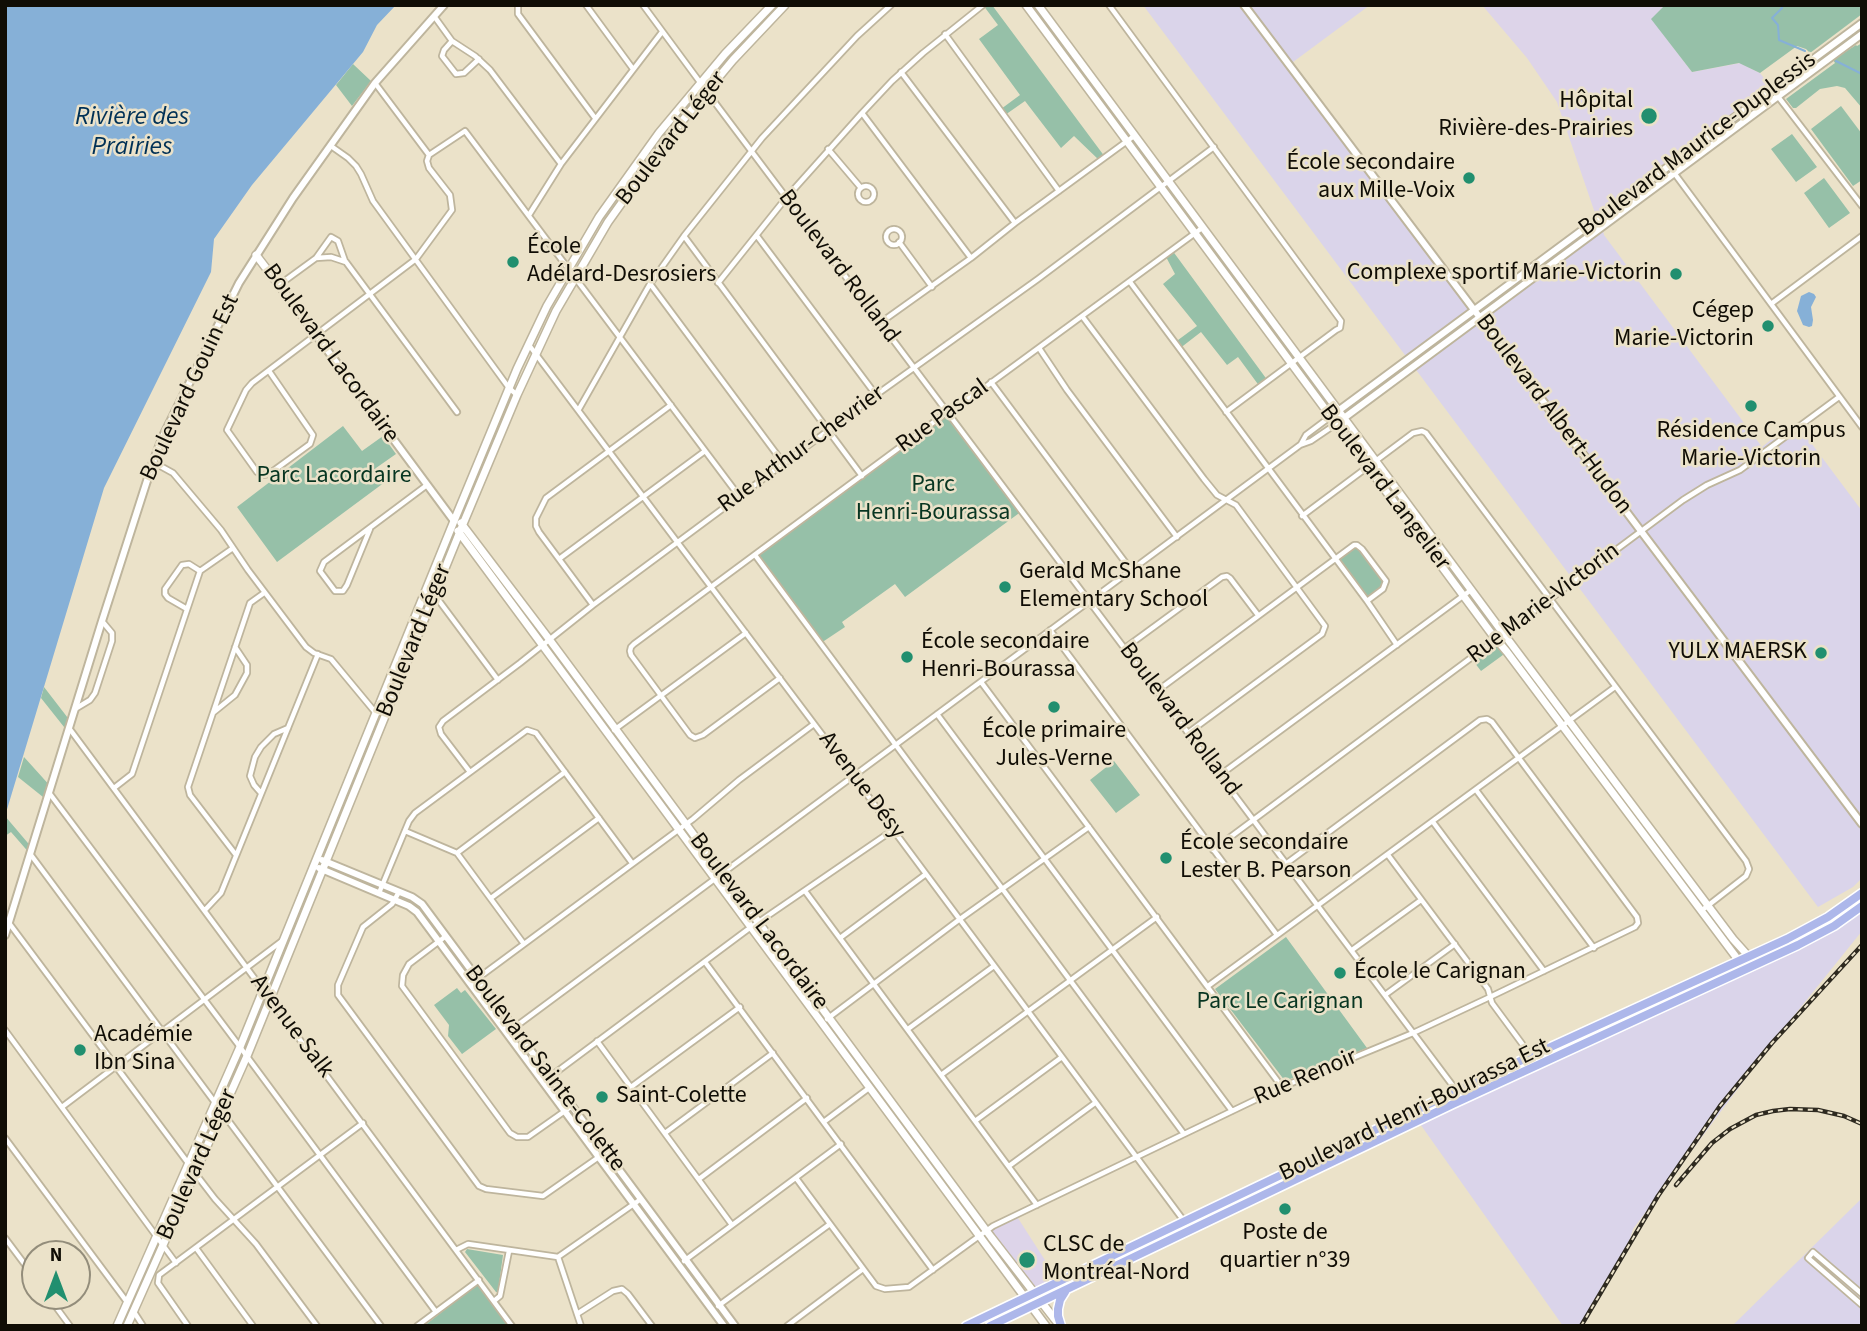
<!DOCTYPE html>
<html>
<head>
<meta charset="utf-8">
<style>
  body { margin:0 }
  #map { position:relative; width:1867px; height:1331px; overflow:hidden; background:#ebe2c9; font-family:"Source Sans 3",sans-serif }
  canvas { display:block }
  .frame { position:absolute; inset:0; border:7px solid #100d05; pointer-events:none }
  .north { position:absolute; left:21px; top:1240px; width:70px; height:70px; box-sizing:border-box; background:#ebe2c9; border:2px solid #938d7b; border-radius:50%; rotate:0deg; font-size:19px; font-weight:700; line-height:28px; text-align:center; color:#100d05 }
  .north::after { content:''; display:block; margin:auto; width:24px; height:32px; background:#218f6f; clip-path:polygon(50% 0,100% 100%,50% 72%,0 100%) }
</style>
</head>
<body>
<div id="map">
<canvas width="1867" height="1331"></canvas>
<div class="frame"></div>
<div class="north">N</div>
</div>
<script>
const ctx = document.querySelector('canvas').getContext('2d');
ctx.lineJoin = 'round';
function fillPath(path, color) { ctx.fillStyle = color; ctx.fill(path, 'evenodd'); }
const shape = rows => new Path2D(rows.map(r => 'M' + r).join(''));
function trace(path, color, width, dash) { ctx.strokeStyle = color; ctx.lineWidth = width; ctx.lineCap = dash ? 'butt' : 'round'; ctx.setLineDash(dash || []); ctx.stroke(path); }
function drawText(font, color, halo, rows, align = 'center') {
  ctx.font = font + ' "Source Sans 3",sans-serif'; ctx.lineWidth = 5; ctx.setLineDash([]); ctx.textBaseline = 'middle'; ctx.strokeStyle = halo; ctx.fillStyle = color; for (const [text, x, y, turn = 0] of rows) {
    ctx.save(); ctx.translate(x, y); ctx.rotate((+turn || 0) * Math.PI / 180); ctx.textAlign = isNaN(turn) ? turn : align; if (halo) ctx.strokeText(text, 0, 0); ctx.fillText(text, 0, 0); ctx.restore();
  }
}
fillPath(shape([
  [1143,5,1370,5,1289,65,1479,317,1602,226,1604,235,1762,447,1788,426,1803,432,1862,511,1862,878,1853,887,1818,907],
  [1862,906,1862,931,1772,1043,1633,1229,1629,1242,1581,1326,1563,1326,1418,1121,1808,940],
  [1862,1198,1862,1326,1732,1326,1858,1202]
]), '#dad4ea');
fillPath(shape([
  [1482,5,1665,5,1652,19,1692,72,1740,63,1760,73,1773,90,1597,219,1557,102,1527,58],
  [1016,1215,1059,1282,1035,1293,986,1231]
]), '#ddd4e9');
fillPath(shape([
  [983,5,992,5,1105,157,1100,161,1074,136,1061,148,1025,101,1005,115,1001,109,1020,95,979,39,998,25],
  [1665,5,1862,5,1862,14,1810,53,1806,49,1797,46,1760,73,1739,63,1692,72,1651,19],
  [1862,43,1862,108,1845,88,1837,86,1820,89,1796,108,1793,108,1786,99,1835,63,1833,60,1856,45,1857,46],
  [353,64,371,81,352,106,336,85],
  [1841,106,1862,134,1862,180,1853,186,1811,129],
  [1792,134,1817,167,1796,182,1771,149],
  [1824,178,1850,213,1829,228,1804,193],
  [1172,250,1268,381,1260,387,1238,357,1227,365,1201,332,1179,349,1174,343,1197,326,1163,284,1175,274,1165,255],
  [949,413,1022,511,905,597,895,584,842,622,845,627,821,643,755,555],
  [343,426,362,451,383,436,396,454,376,468,385,482,277,562,237,507],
  [1357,545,1384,579,1385,585,1367,601,1335,559],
  [1496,639,1507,652,1481,671,1471,658],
  [44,687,71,722,68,732,41,698],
  [24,757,52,788,48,801,18,777],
  [1114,761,1140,795,1116,813,1090,780],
  [5,816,33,849,31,855,11,832,5,836],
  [1286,937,1367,1048,1285,1081,1215,989],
  [457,988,461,993,465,990,496,1029,462,1054,448,1036,449,1025,434,1005],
  [467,1249,503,1255,498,1292,496,1292,465,1252],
  [480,1282,512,1326,424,1326]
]), '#96c0a8');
fillPath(shape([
  [5,5,396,5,377,25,363,52,252,185,214,239,211,272,104,488,5,816],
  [1809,292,1814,294,1816,297,1811,307,1813,320,1812,326,1809,327,1803,325,1797,311,1801,296]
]), '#86b0d7');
trace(shape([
  [1782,5,1782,8,1772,18,1778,25,1779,40,1805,51],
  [1836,61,1862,74]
]), '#86b0d7', 2);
const minor = shape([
  [518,5,518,14,595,118],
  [586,5,633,69],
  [643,5,702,85],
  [1109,5,1341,321,1340,328,1336,330,1226,412],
  [434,16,452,41,475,56,490,70,561,164],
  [945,34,1059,191],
  [452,41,444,50,442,56,456,74,464,73,479,59],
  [901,72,1015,223],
  [375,83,429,155],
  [1773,90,1862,206],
  [707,92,1456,1090],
  [862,113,971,258],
  [331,146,348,158,356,166,361,174,373,201,509,388,517,395],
  [828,149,861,188],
  [429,155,465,131,739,496],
  [1669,166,1862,427],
  '858 194a8 8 0 1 1 16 0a8 8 0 1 1-16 0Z',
  [529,215,561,164,662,32],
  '886 237a8 8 0 1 1 16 0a8 8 0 1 1-16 0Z',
  [684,236,862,476],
  [757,236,876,395],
  [899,242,932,287],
  [316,258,331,257,346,262,457,412],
  [1130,282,1367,601,1397,645],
  [718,283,786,198,862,113,892,81,923,53,983,5],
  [279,285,316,258,331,237,338,241,345,261],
  [651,285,784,464],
  [1771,304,1862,236],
  [1082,316,1204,479,1217,495,1236,505,1325,626,1322,634,1188,733],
  [880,323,971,258,1015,223,1134,136],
  [529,345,848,769,1184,1221],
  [1039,348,1067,390,1177,537],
  [269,371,313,435,310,444,269,474,263,475,257,472,227,430,246,390,252,383,416,259,452,210,450,195,429,168,427,161,429,155],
  [991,382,1131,570],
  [579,409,650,284,684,236,762,138,857,36,891,5],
  [1301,444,1306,435,1330,417],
  [153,462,173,473,221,530,248,570,306,647,314,653,331,659,375,712,378,713],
  [1302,516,1413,433,1422,431,1426,433,1746,861,1749,869,1746,876,1701,911],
  [370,529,347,585,343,591,335,591,320,571,324,562,427,485],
  [755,555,1184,1134],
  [559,559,705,451],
  [434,594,498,680],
  [593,605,539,532,536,526,536,518,546,498,671,405],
  [187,609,168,598,165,594,165,589,182,565,189,564,200,571],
  [1050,630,1277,935],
  [1125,648,1222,577,1227,576,1230,578,1258,615],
  [780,678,703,735,695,738,690,735,631,655,630,651,631,647,634,644,942,416,988,385,1202,228],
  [981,682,1282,1087],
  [1157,691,1354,545,1357,545,1362,549,1386,581,1383,589,1367,601],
  [75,709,90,700,95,693,112,641,112,633,102,621],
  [214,712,235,695,247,673,247,665,235,647],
  [937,714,1232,1111],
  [69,728,512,1326],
  [614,730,746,633],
  [470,772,441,734,439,727,443,721,520,663,593,605,876,395,1038,279,1214,147],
  [1220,775,1471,590],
  [114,788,132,774,200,571,233,548],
  [1476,790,1594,948],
  [261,793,254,785,250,776,255,757,261,747,274,734,288,728],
  [50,794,240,1047,436,1312],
  [1433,822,1544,971],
  [405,831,457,853,524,944],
  [1213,850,1683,500,1707,485,1740,470,1839,397],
  [457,853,565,772],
  [31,855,381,1326],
  [236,855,190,795,188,787,250,603,264,593],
  [1388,855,1488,989,1492,1003,1537,1064],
  [805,891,1037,1205],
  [399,892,392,904,363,927,338,985,338,995,479,1186,486,1189,543,1196,606,1152],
  [379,893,409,821,415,813,527,730,536,733,632,863],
  [491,898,599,818],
  [205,910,221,893,318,654],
  [9,923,188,1163],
  [446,936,409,964,403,975,402,986,510,1133,517,1137,528,1137,572,1106],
  [840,938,926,874],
  [1352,950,1421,900],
  [705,962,933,1270],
  [470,984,693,819,739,780,814,724],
  [1208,986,1615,687],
  [1385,995,1455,944],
  [827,1019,960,919,1089,827],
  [908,1029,994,966],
  [5,1030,176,1263],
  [507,1033,1300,445,1311,441,1336,424],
  [597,1041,732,1225],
  [941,1075,1157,917],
  [543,1082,747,930,893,830],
  [631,1087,740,1007],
  [62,1107,282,941],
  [825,1121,869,1088],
  [975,1121,1062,1057],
  [665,1133,773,1053],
  [5,1138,127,1302],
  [1009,1166,1095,1103],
  [195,1173,215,1199,256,1244,317,1326],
  [796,1178,876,1286,885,1289,909,1287,993,1226,1282,1087,1413,1033,1490,997,1635,927,1638,923,1637,917,1492,722,1487,719,1480,720,1287,863],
  [699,1179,807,1098],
  [5,1238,35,1278],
  [196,1248,253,1326],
  [456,1250,468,1244,558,1257,641,1199],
  [558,1257,581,1326],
  [684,1261,841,1144],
  [1862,1294,1813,1252,1808,1258,1862,1305],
  [48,1296,70,1326],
  [494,1301,500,1296,509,1251],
  [718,1306,830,1224],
  [134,1312,143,1326],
  [577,1314,613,1291,622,1289,628,1294,652,1326],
  [188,1326,158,1283,159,1275,363,1123],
  [417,1326,479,1280],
  [787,1326,863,1269]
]);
const tertiary = shape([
  [1244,5,1862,824],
  [279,285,454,521],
  [1334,414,1862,23],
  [1340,421,1862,34],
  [322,860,412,897,422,904,735,1326],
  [319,868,409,906,417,912,724,1326],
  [5,935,102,621,153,462,163,436,239,283,293,198,375,83,444,5]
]);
const secondary = shape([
  [1026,5,1491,633,1507,652,1745,969],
  [1038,5,1509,641,1733,939,1751,959],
  [256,255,279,285],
  [461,523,549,639,991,1237,1060,1326],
  [458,531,1046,1326],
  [117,1326,240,1047,454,521,517,369,547,306,599,217,659,133,725,54,772,5],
  [127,1326,247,1056,463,524,517,395,556,311,608,222,668,138,733,60,785,5]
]);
const primary = shape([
  [966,1326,1496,1072,1787,939,1828,917,1862,893],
  [990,1326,1453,1104,1798,945,1834,926,1862,906],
  [1061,1326,1058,1316,1058,1309,1060,1300,1065,1292]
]);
trace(minor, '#beb59d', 8);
trace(tertiary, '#beb59d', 10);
trace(secondary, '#beb59d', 10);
trace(primary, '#fff', 11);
trace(minor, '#fff', 4.5);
trace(tertiary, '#fff', 6);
trace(secondary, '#fff', 7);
trace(primary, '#adb7ea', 8);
const rail = shape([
  [1676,1185,1712,1143,1730,1129,1756,1115,1773,1111,1790,1109,1818,1110,1844,1116,1862,1124],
  [1581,1326,1658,1196,1720,1106,1772,1043,1862,945]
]);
trace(rail, '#2e2a20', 4.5);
trace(rail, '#ebe2c9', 2, [5]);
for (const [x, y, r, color] of [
  [1649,116,9,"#218f6f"],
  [1469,178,7,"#218f6f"],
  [513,262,7,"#218f6f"],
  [1676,274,7,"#218f6f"],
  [1768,326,7,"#218f6f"],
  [1751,406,7,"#218f6f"],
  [1005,587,7,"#218f6f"],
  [1821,653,7,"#218f6f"],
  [907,657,7,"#218f6f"],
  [1054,707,7,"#218f6f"],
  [1166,858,7,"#218f6f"],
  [1340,973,7,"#218f6f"],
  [80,1050,7,"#218f6f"],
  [602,1097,7,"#218f6f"],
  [1285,1209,7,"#218f6f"],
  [1027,1260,9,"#218f6f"]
]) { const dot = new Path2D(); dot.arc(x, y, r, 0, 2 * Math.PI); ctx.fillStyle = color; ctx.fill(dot); trace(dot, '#ebe2c9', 2.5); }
drawText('24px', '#100d05', '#ebe2c9', [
  ["Hôpital",1633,102,"right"],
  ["Rivière-des-Prairies",1633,130,"right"],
  ["École secondaire",1455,164,"right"],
  ["aux Mille-Voix",1455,192,"right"],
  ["École",527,248],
  ["Adélard-Desrosiers",527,276],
  ["Complexe sportif Marie-Victorin",1662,274,"right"],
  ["Cégep",1754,312,"right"],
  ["Marie-Victorin",1754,340,"right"],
  ["Résidence Campus",1751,432,"center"],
  ["Marie-Victorin",1751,460,"center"],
  ["Gerald McShane",1019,573],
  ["Elementary School",1019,601],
  ["École secondaire",921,643],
  ["Henri-Bourassa",921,671],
  ["YULX MAERSK",1807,653,"right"],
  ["École primaire",1054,732,"center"],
  ["Jules-Verne",1054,760,"center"],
  ["École secondaire",1180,844],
  ["Lester B. Pearson",1180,872],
  ["École le Carignan",1354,973],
  ["Académie",94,1036],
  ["Ibn Sina",94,1064],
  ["Saint-Colette",616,1097],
  ["Poste de",1285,1234,"center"],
  ["quartier n°39",1285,1262,"center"],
  ["CLSC de",1043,1246],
  ["Montréal-Nord",1043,1274]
], 'left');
drawText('24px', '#100d05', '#ebe2c9', [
  ["Boulevard Léger",672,139,-52],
  ["Boulevard Maurice-Duplessis",1698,145,-37],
  ["Boulevard Rolland",838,267,53],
  ["Boulevard Lacordaire",330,354,54],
  ["Boulevard Gouin Est",191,388,-65],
  ["Boulevard Albert-Hudon",1553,415,53],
  ["Rue Pascal",943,417,-36],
  ["Rue Arthur-Chevrier",802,450,-36],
  ["Boulevard Langelier",1384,488,53],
  ["Rue Marie-Victorin",1544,604,-37],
  ["Boulevard Léger",415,641,-68],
  ["Boulevard Rolland",1179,720,53],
  ["Avenue Désy",861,786,53],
  ["Boulevard Lacordaire",758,922,53],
  ["Avenue Salk",291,1027,53],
  ["Boulevard Sainte-Colette",544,1069,53],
  ["Rue Renoir",1306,1078,-23],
  ["Boulevard Henri-Bourassa Est",1415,1111,-26],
  ["Boulevard Léger",198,1165,-66]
]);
drawText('24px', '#073521', '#ebe2c9', [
  ["Parc Lacordaire",334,477],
  ["Parc",933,486],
  ["Henri-Bourassa",933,514],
  ["Parc Le Carignan",1280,1003]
]);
drawText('italic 26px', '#003156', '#ebe2c9', [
  ["Rivière des",132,118],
  ["Prairies",132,148]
]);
</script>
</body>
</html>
